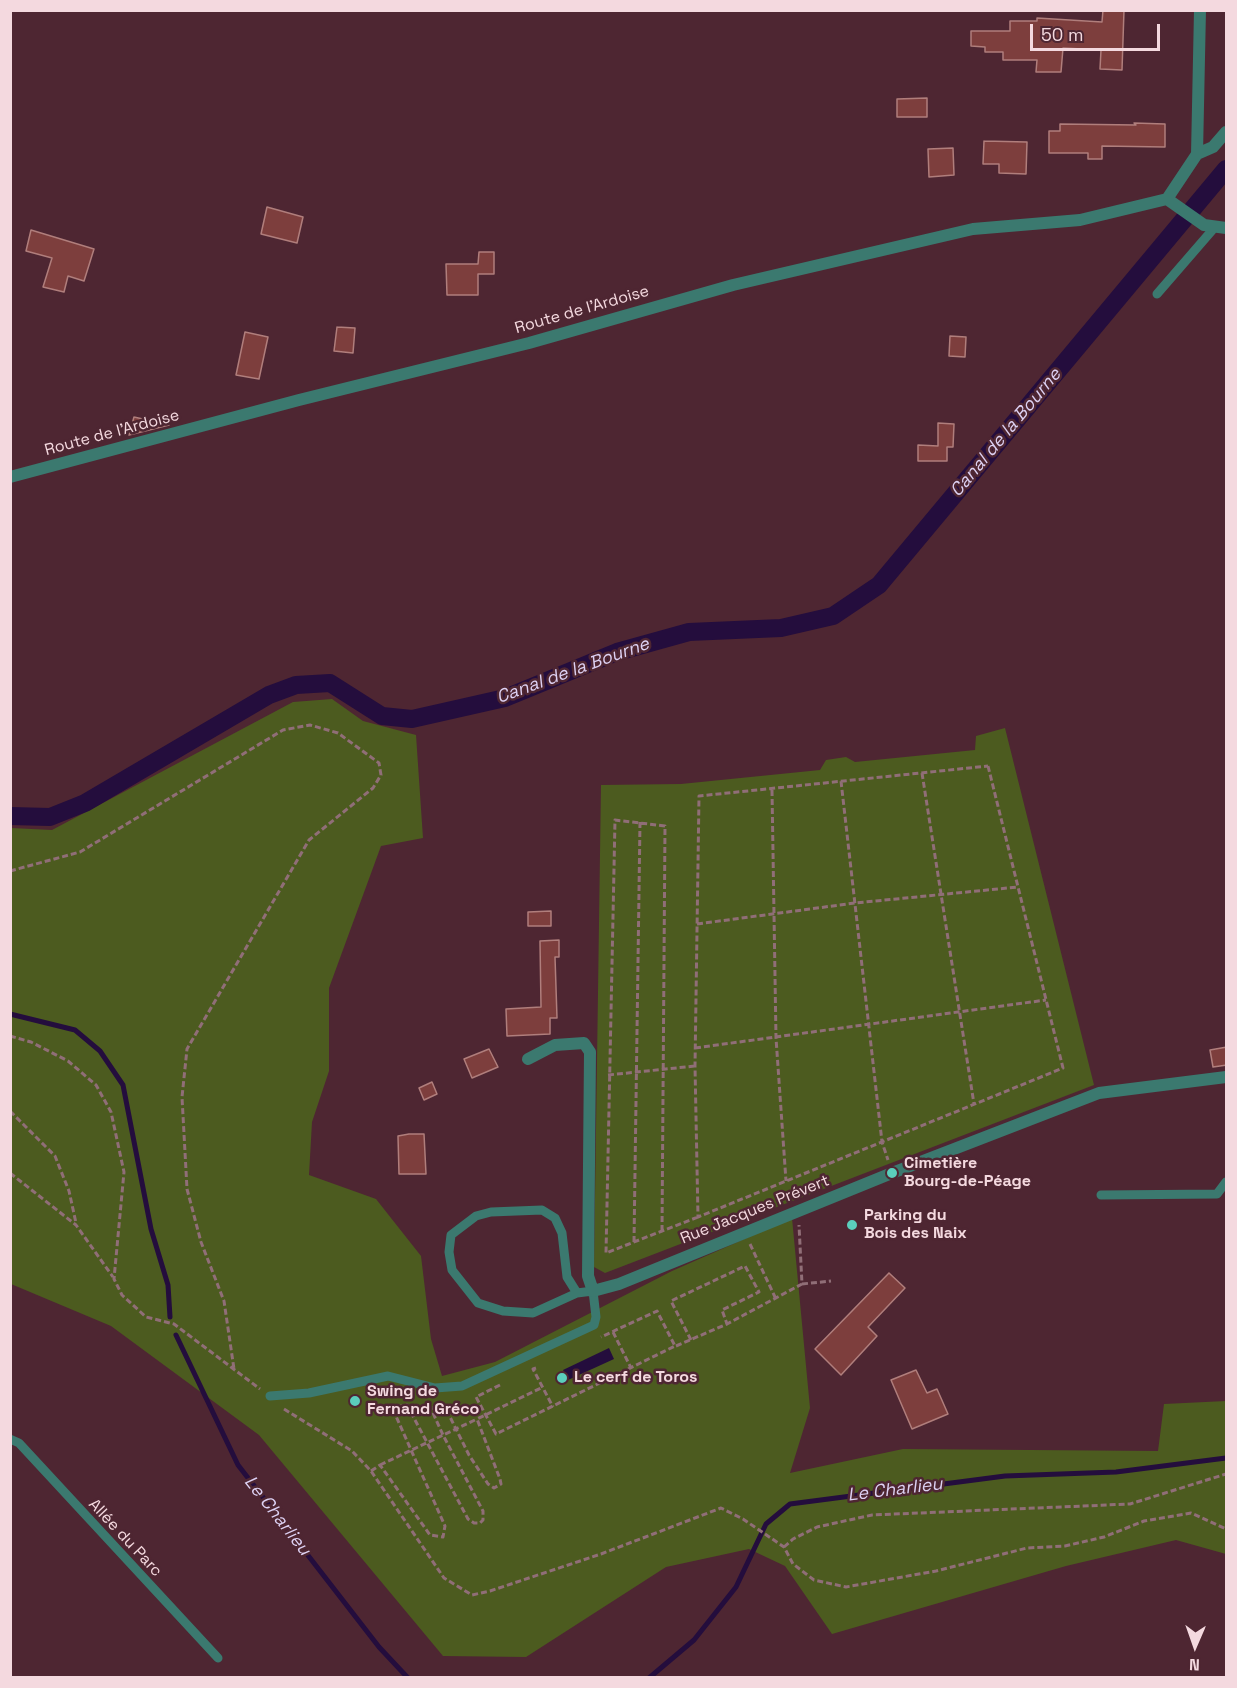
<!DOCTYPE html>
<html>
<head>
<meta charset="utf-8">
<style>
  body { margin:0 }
  #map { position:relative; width:1237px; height:1688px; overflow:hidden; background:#4e2632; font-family:"Space Grotesk",sans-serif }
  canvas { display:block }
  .frame { position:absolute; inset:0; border:12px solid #f4d9df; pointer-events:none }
  .north { position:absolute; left:1165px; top:1616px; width:60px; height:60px; -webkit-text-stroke:4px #4e2632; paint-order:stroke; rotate:182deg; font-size:16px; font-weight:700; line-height:24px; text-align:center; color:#f4d9df }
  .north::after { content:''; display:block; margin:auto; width:21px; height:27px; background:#f4d9df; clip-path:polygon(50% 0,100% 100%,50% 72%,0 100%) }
  .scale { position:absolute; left:1030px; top:24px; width:130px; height:27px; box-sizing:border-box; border:3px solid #f4d9df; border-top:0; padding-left:8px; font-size:18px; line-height:21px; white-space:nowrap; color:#f4d9df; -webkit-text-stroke:4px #4e2632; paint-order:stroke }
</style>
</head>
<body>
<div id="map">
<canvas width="1237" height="1688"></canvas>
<div class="frame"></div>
<div class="north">N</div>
<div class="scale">50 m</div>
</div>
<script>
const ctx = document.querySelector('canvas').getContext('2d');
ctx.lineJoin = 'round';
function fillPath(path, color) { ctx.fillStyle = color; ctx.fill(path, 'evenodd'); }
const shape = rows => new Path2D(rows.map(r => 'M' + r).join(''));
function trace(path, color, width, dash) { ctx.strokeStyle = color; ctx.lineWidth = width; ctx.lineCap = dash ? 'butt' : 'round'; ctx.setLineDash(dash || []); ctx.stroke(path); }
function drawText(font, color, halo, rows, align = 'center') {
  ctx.font = font + ' "Space Grotesk",sans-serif'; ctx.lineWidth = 5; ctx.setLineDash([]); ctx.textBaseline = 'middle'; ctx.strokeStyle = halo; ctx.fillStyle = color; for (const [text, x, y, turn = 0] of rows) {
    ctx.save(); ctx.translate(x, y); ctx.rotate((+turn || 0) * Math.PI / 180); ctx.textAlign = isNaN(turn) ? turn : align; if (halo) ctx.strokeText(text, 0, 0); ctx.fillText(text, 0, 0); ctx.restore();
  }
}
fillPath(shape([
  [332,699,363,721,416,735,423,838,381,846,329,988,329,1071,312,1122,309,1175,376,1199,421,1256,431,1339,442,1376,495,1362,672,1271,792,1218,810,1408,790,1473,903,1449,1158,1451,1164,1404,1226,1401,1226,1554,1176,1540,1066,1566,832,1634,785,1566,749,1549,666,1567,526,1657,443,1656,259,1435,111,1326,11,1284,11,828,52,830,293,702],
  [1005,728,1094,1085,605,1273,594,1267,601,785,681,784,820,770,826,760,846,757,855,762,975,750,976,736]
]), '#4c5b1f');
fillPath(shape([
  [609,1348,614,1359,568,1380,563,1370]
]), '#240d3d');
trace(shape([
  [10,1014,75,1030,100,1051,123,1085,151,1229,168,1285,170,1317],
  [176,1335,238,1465,379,1647,408,1678],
  [649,1678,694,1640,736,1587,766,1524,790,1504,1005,1476,1116,1472,1226,1458]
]), '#240d3d', 5);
trace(shape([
  [10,816,50,817,85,803,269,695,296,685,330,683,382,716,412,719,505,698,617,652,689,632,781,628,833,616,879,585,1226,169]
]), '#240d3d', 18);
const building = shape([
  [1103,10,1124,10,1122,70,1100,69,1101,50,1063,48,1061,72,1036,72,1037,60,1003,60,1003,52,985,52,985,47,971,46,971,31,1010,31,1010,21,1037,21,1037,18,1102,22,1103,10],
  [927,98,927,117,897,117,897,99,927,98],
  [1134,123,1165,124,1165,147,1102,146,1102,159,1088,159,1088,153,1049,153,1049,131,1060,131,1060,124,1136,125,1134,123],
  [984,141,1027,142,1026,174,999,173,999,164,983,164,984,141],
  [953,148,954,175,929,177,928,149,953,148],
  [267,207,303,217,297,243,261,234,267,207],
  [31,230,94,249,84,281,68,276,64,292,43,287,52,258,26,251,31,230],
  [479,252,494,252,494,274,478,274,478,295,447,295,446,264,478,264,479,252],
  [337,327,355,328,353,353,334,351,337,327],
  [245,332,268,337,259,379,236,375,245,332],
  [950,336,966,337,965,357,949,356,950,336],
  [134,417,169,425,129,435,134,417],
  [938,423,954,424,953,447,947,447,947,461,918,461,918,445,938,446,938,423],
  [551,911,551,926,528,926,528,912,551,911],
  [559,940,559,957,555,957,557,1018,550,1018,550,1034,507,1036,506,1009,541,1007,540,941,559,940],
  [1227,1047,1227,1065,1213,1067,1210,1050,1227,1047],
  [489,1049,498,1067,472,1078,464,1059,489,1049],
  [432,1082,437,1094,424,1100,419,1088,432,1082],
  [409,1134,424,1134,426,1174,399,1174,398,1136,409,1134],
  [889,1273,905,1288,868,1327,877,1336,841,1375,815,1349,889,1273],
  [916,1370,927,1393,937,1389,948,1414,912,1429,891,1380,916,1370]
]);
fillPath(building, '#7d3e3d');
trace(building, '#b07e7c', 1.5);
trace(shape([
  [988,766,1063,1068,698,1217,695,1066,699,796,988,766],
  [922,773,974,1104],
  [841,781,882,1142,888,1160],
  [772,790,776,1038,786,1181],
  [10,871,80,852,283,730,310,725,338,733,379,763,381,775,373,788,309,840,187,1049,182,1097,187,1189,201,1242,224,1301,234,1369],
  [697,924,855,903,1018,887],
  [10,1036,31,1042,68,1061,96,1085,111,1112,124,1172,114,1279,122,1295,146,1317,174,1324,260,1389],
  [695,1048,1046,1000],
  [608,1075,695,1066],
  [10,1111,55,1156,69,1191,76,1223],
  [10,1173,76,1225,113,1277],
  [662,1231,665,826,615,820,606,1253,662,1231,698,1217],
  [634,1242,640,822],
  [750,1244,775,1297],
  [802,1284,831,1281],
  [613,1332,631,1368],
  [691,1340,671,1301,745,1266,759,1292,722,1310,727,1324],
  [676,1346,727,1324,802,1284,799,1225],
  [536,1368,533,1369,553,1407],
  [500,1385,476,1397,496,1434,675,1346,657,1311,601,1337],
  [284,1409,352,1451,371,1471,444,1578,472,1595,490,1591,601,1554,721,1508,743,1519,784,1547,793,1564,814,1580,846,1587,936,1571,1027,1548,1065,1546,1104,1537,1144,1521,1191,1513,1226,1529],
  [380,1465,477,1419],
  [371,1471,380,1465,430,1535,443,1537,445,1526,395,1414,396,1407,407,1405,468,1519,474,1523,480,1523,483,1520,483,1511,443,1435,433,1413,434,1407,439,1405,445,1407,469,1455,488,1484,494,1488,501,1484,500,1479,477,1419,543,1387],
  [784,1547,793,1539,817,1527,872,1515,1130,1504,1226,1474]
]), '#906e77', 3, [6, 3]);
trace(shape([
  [1157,294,1215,227],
  [1101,1195,1217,1194,1226,1182],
  [270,1396,309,1393,388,1376,435,1388,462,1386,594,1325,596,1317,593,1291,577,1293,533,1313,503,1311,478,1303,452,1270,449,1252,451,1235,476,1216,491,1212,542,1210,555,1218,562,1233,567,1277,577,1293],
  [10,1439,19,1443,218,1658]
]), '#3b796f', 9);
trace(shape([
  [1197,154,1200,10],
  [1197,154,1213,147,1226,132],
  [1167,199,1204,225,1226,228],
  [1167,199,1197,154],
  [10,477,299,400,529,343,733,285,973,229,1080,220,1167,199],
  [528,1059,555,1045,584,1043,590,1052,588,1276,593,1291,619,1284,892,1173,1099,1093,1226,1077]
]), '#3b796f', 12);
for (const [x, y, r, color] of [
  [892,1173,6,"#5bcebc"],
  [852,1225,6,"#5bcebc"],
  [562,1378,6,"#5bcebc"],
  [355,1401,6,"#5bcebc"]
]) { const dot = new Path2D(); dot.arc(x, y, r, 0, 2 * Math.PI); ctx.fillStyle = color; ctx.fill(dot); trace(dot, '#4e2632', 2); }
drawText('16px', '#f4d9df', '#4e2632', [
  ["Route de l'Ardoise",582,310,-16],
  ["Route de l'Ardoise",112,433,-15],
  ["Rue Jacques Prévert",755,1210,-22],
  ["Allée du Parc",125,1538,47]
]);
drawText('bold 16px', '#f4d9df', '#4e2632', [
  ["Cimetière",904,1164],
  ["Bourg-de-Péage",904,1182],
  ["Parking du",864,1216],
  ["Bois des Naix",864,1234],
  ["Le cerf de Toros",574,1378],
  ["Swing de",367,1392],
  ["Fernand Gréco",367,1410]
], 'left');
drawText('italic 18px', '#ddd1f3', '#4e2632', [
  ["Canal de la Bourne",1006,433,-50],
  ["Canal de la Bourne",573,671,-20],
  ["Le Charlieu",895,1490,-7],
  ["Le Charlieu",277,1516,52]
]);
</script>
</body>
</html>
